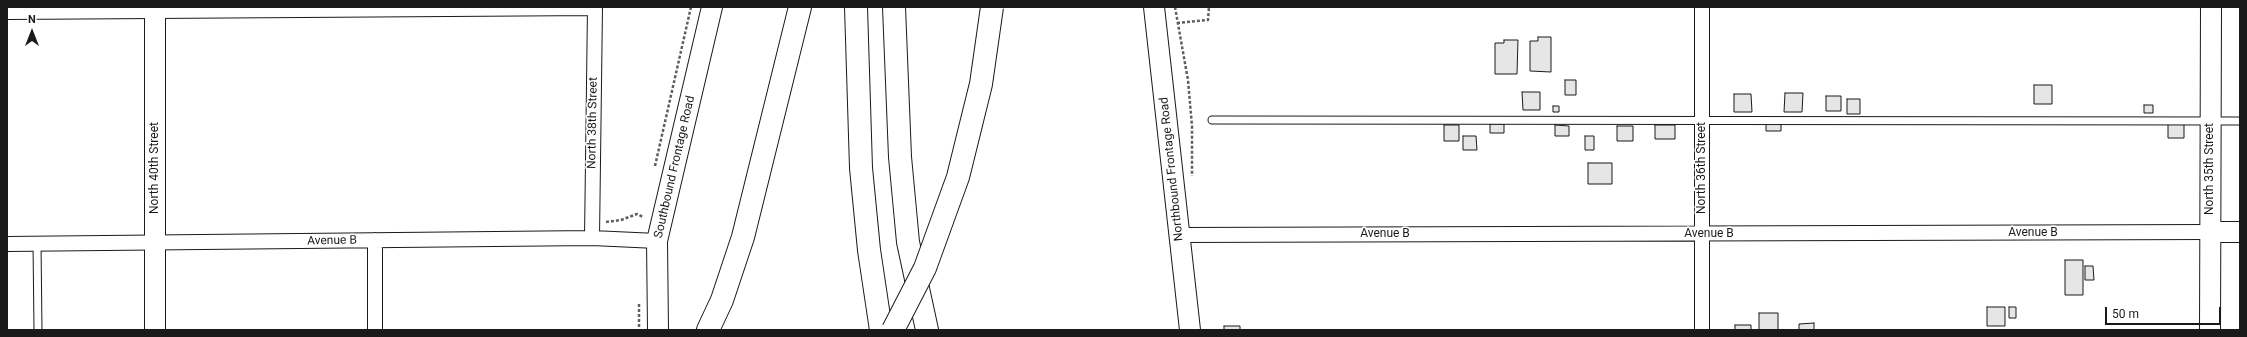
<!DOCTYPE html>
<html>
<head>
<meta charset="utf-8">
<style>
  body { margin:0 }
  #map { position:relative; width:2247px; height:337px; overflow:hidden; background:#fff; font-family:Roboto,sans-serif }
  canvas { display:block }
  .frame { position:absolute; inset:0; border:8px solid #1a1a1a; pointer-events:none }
  .north { position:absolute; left:12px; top:12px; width:40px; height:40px; -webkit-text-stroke:3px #fff; paint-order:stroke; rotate:0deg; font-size:11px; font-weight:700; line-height:16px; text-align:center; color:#1a1a1a }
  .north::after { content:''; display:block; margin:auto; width:14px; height:18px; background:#1a1a1a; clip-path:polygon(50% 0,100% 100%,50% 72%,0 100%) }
  .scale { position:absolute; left:2105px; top:307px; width:116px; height:18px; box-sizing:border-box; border:2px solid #1a1a1a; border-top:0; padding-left:5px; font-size:12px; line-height:14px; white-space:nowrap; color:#1a1a1a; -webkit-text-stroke:3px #fff; paint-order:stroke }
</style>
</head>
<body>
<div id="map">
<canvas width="2247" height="337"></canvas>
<div class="frame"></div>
<div class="north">N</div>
<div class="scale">50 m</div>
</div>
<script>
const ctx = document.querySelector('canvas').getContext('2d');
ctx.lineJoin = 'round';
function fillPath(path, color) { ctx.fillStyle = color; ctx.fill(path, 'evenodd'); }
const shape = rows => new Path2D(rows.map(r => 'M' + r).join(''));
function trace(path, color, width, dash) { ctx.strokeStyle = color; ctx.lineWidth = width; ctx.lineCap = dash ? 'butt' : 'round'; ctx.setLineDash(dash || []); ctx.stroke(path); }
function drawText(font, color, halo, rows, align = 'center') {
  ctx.font = font + ' Roboto,sans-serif'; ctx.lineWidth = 3; ctx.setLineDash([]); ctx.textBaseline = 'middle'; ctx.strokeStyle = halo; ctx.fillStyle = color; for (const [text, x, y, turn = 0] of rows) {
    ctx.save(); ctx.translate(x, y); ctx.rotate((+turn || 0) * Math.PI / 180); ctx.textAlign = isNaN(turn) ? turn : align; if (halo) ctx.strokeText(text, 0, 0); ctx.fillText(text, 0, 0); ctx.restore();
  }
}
const building = shape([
  [1538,37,1551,37,1551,72,1530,71,1530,41,1538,41,1538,37],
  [1504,40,1518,40,1517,74,1495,74,1495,43,1504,43,1504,40],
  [1565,80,1576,80,1576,95,1565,95,1565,80],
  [2034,85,2052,85,2052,104,2034,104,2034,85],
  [1522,92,1540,92,1540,110,1523,110,1522,92],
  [1785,93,1803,93,1802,112,1784,112,1785,93],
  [1734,94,1751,94,1752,112,1734,112,1734,94],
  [1826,96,1841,96,1841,111,1826,111,1826,96],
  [1847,99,1860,99,1860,114,1847,114,1847,99],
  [2144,105,2153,105,2153,113,2144,113,2144,105],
  [1553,106,1559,106,1559,112,1553,112,1553,106],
  [1766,122,1781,122,1781,131,1766,131,1766,122],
  [2168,122,2184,122,2184,138,2168,138,2168,122],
  [1490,124,1504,124,1504,133,1490,133,1490,124],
  [1444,125,1459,125,1459,141,1444,141,1444,125],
  [1555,125,1569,126,1569,136,1555,136,1555,125],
  [1655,125,1675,125,1675,139,1655,139,1655,125],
  [1617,126,1633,126,1633,141,1617,141,1617,126],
  [1463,136,1476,136,1477,150,1463,150,1463,136],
  [1585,136,1594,136,1594,150,1585,150,1585,136],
  [1588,163,1612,163,1612,184,1588,184,1588,163],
  [2065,260,2083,260,2083,295,2065,295,2065,260],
  [2085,266,2093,266,2094,280,2085,280,2085,266],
  [1987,307,2005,307,2005,326,1987,326,1987,307],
  [2009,307,2016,307,2016,318,2009,318,2009,307],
  [1759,313,1778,313,1778,330,1759,330,1759,313],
  [1814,323,1814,330,1799,330,1799,324,1814,323],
  [1735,325,1751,325,1751,330,1735,330,1735,325],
  [1224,326,1240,326,1240,330,1224,330,1224,326]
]);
fillPath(building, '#e6e6e6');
trace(building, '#1a1a1a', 1);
const lane = shape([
  [1212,120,2240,121],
  [37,243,38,330]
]);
const street = shape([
  [1702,7,1702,330],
  [7,12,595,8],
  [1179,235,2210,232],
  [592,238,595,7],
  [375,240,375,330],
  [7,244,592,238,657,241]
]);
const secondary = shape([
  [155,7,155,330],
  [1154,7,1190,330],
  [2210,232,2240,232],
  [658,330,657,241,712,7],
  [2210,330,2211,7]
]);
const highway = shape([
  [856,7,861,168,869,250,881,330],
  [894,7,900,157,908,242,927,330],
  [708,330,722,300,743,237,800,7]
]);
trace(lane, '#1a1a1a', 9);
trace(street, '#1a1a1a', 16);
trace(secondary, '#1a1a1a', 22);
trace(highway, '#1a1a1a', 24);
trace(shape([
  [1175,7,1188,80,1192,126,1192,176],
  [1177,23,1208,20,1209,7],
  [655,166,691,7],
  [606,222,621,220,637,214,643,217],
  [639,304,639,330]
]), '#5f5f5f', 2.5, [3, 2]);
trace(lane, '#fff', 7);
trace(street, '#fff', 14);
trace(secondary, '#fff', 20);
trace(highway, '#fff', 22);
const highwayBridge = shape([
  [893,330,925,268,958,177,981,84,992,7]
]);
trace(highwayBridge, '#1a1a1a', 24, []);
trace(highwayBridge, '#fff', 22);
drawText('12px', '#1a1a1a', '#fff', [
  ["North 38th Street",593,123,-89],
  ["Southbound Frontage Road",675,167,-77],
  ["North 40th Street",155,168,-90],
  ["North 36th Street",1702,168,-90],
  ["Northbound Frontage Road",1172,169,-96],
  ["North 35th Street",2210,169,-90],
  ["Avenue B",2033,233],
  ["Avenue B",1385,234],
  ["Avenue B",1709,234],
  ["Avenue B",332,241,-1]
]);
</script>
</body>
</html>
